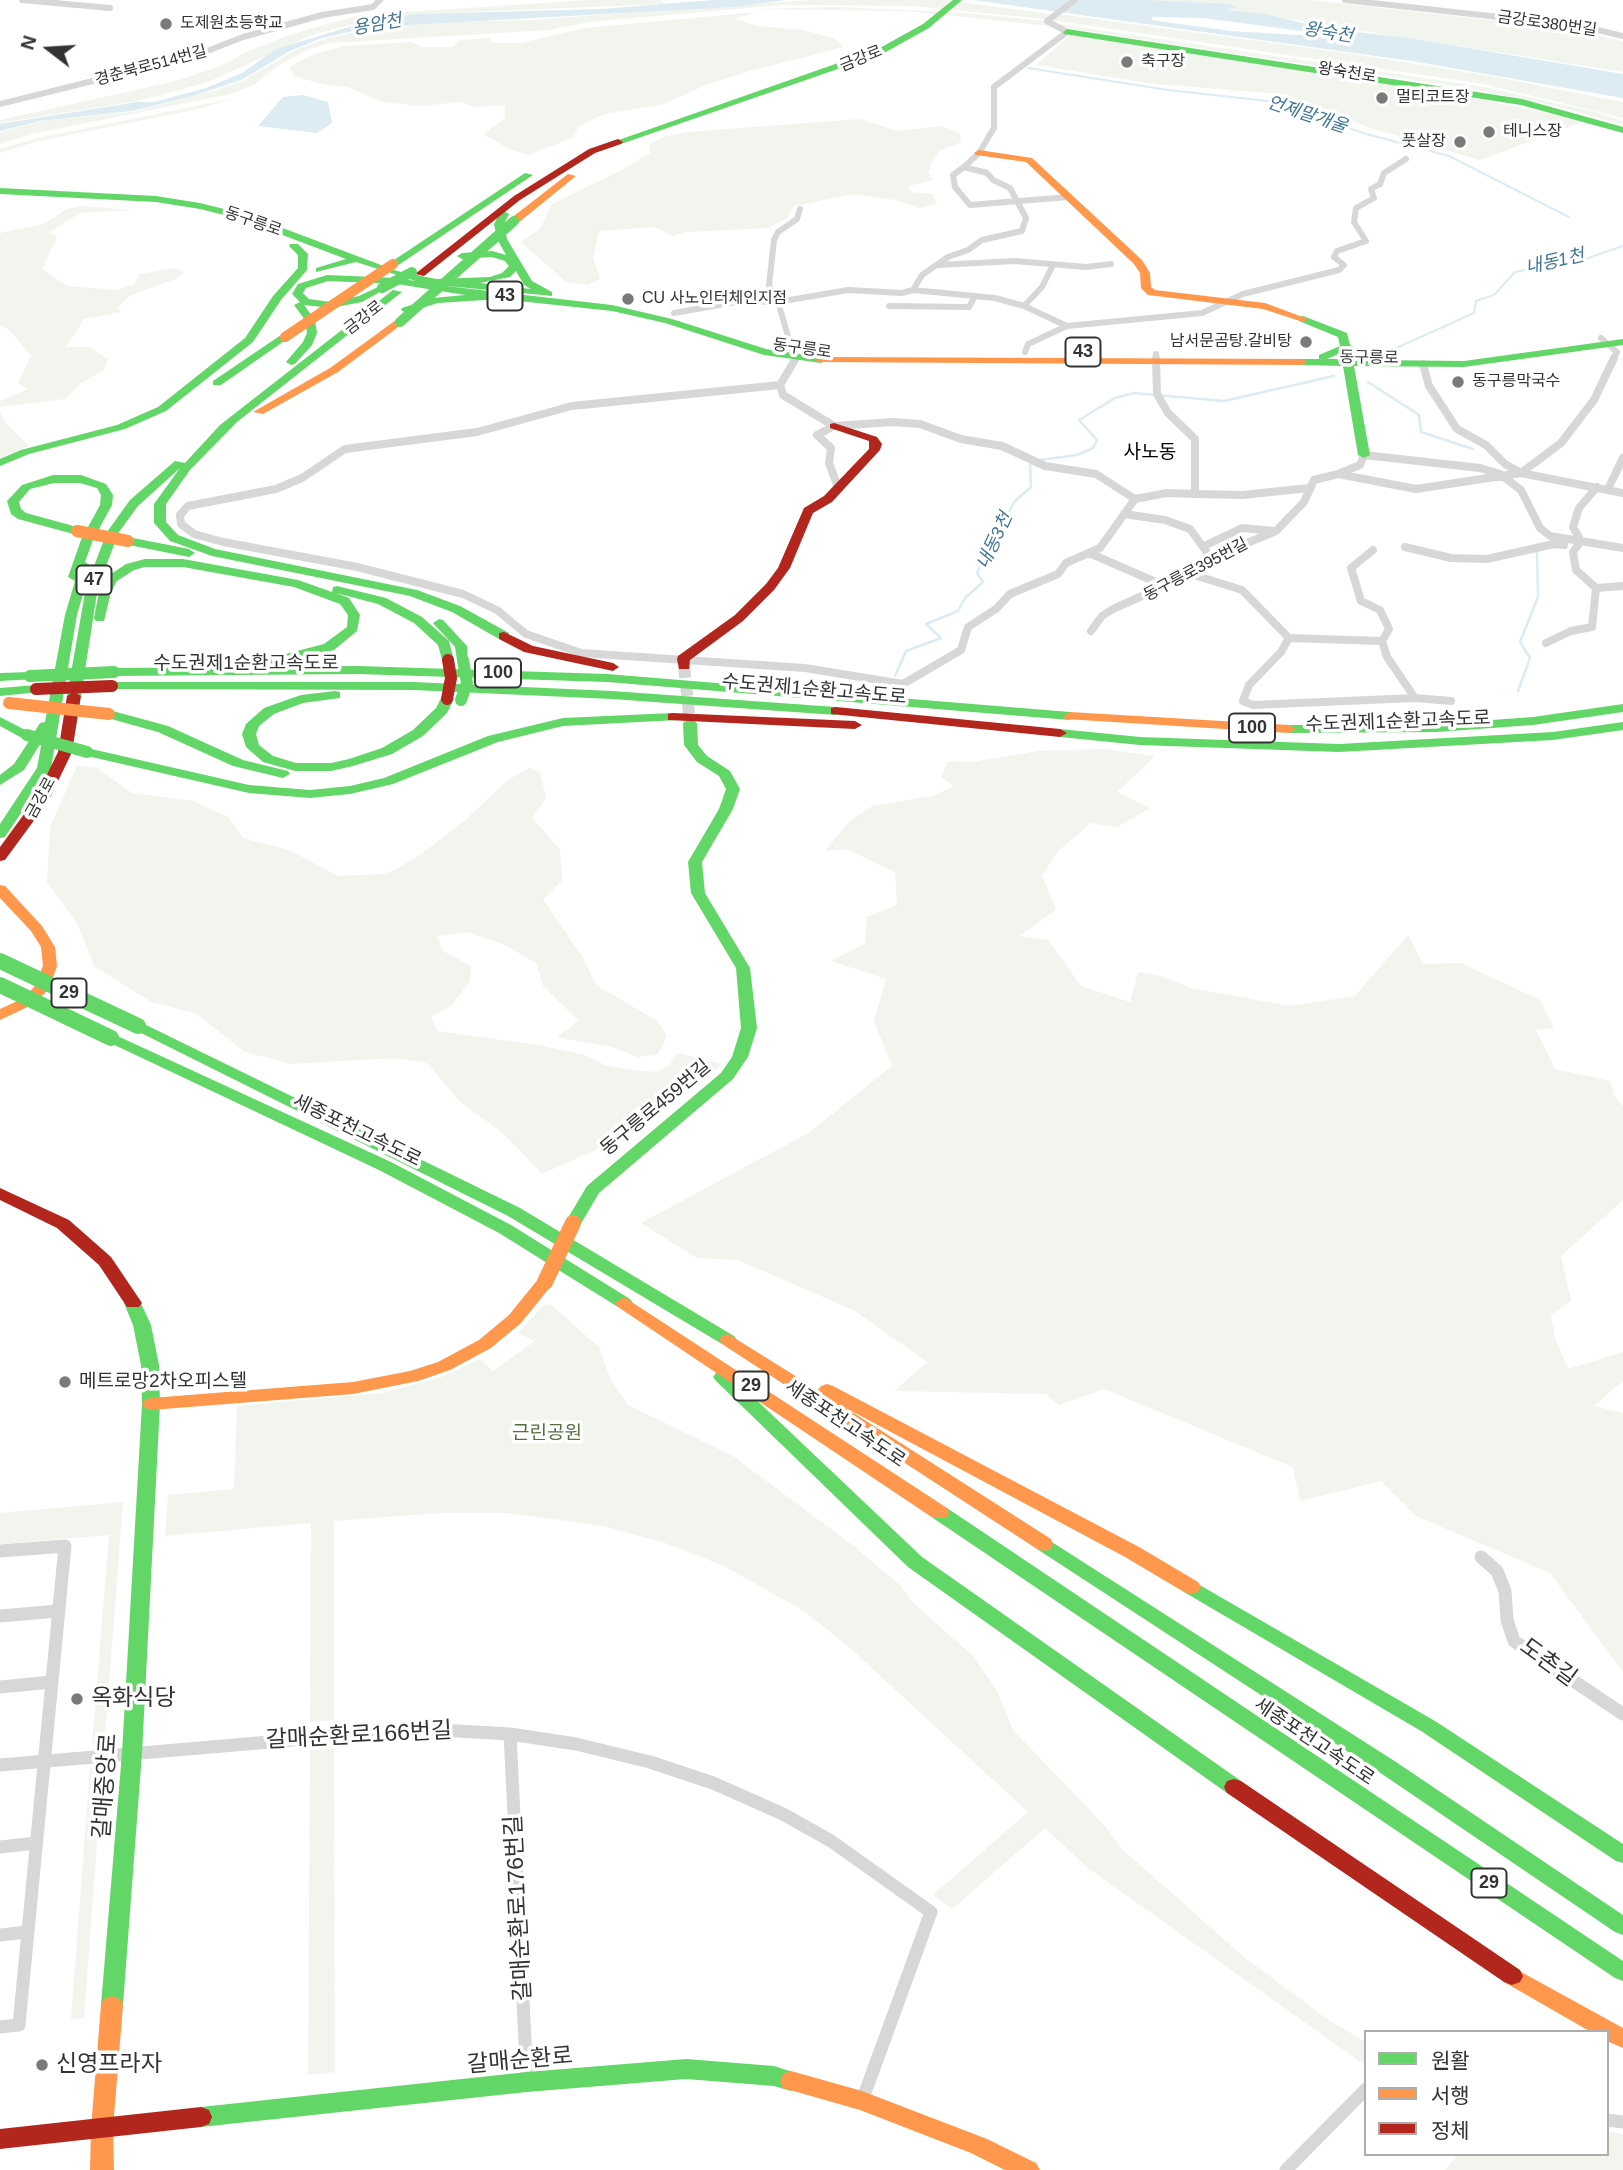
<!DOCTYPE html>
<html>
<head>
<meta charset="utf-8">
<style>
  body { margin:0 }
  #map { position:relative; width:1623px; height:2170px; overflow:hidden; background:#fff; font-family:Helvetica,"Noto Sans KR",sans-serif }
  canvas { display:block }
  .legend { position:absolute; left:1364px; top:2030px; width:245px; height:126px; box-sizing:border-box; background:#fff; border:2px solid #adadad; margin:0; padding:9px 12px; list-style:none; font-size:21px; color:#333 }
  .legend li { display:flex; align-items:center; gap:14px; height:35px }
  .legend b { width:35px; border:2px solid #adadad }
  .north { position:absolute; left:14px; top:14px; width:70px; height:70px; -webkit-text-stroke:5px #fff; paint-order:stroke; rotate:287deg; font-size:19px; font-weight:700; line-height:28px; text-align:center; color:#333 }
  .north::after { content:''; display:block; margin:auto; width:24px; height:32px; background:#333; clip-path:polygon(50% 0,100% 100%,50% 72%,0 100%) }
</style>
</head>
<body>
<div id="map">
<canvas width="1623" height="2170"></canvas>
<ul class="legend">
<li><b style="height:9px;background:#63d668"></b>원활</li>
<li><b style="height:9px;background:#ff974d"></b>서행</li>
<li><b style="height:9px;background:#b3261e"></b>정체</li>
</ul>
<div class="north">N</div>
</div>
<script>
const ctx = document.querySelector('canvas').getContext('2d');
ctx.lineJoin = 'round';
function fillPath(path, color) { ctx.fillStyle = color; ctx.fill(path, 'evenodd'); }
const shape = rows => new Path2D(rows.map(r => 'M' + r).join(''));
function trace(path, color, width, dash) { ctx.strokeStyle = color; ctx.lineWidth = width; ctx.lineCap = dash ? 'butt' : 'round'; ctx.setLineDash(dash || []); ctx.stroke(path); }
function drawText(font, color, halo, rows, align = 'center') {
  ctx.font = font + ' Helvetica,"Noto Sans KR",sans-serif'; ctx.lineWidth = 7; ctx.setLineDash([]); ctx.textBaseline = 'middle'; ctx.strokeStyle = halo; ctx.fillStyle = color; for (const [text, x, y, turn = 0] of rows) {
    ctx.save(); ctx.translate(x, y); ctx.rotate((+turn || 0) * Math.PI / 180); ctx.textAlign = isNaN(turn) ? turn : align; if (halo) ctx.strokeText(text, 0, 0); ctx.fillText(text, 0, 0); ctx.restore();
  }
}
fillPath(shape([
  [590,0,669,0,660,1,665,4,419,14,369,20,312,35,208,82,138,101,0,123,0,120,176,81,226,64,246,52,289,35,360,15],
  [812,0,945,0,1051,14,1044,19,914,6,782,5,589,22,550,30,328,43,305,51,276,67,254,85,231,94,31,134,0,144,0,132,43,121,132,112,217,90,242,81,296,50,327,38,361,31,360,34,374,33,414,23,528,20],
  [1138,0,1311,0,1562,28,1623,41,1623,72,1213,7],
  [838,7,967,13,1043,21,1051,26,907,11,753,9],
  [757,12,735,19,758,26,803,30,833,38,844,47,753,70,708,84,664,104,604,114,579,126,572,138,528,155,509,149,483,134,505,118,505,105,474,107,460,102,420,106,382,102,348,87,325,85,294,76,290,67,312,55,343,46,412,42,421,47,453,47,461,40,490,38,492,43,522,43,585,28],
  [1059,14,1354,54,1496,77,1623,102,1623,118,1484,84,1051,20],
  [1052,23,1484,87,1595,112,1623,121,1623,125,1564,108,1467,88,1070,29],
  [1070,35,1438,91,1585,121,1480,160,1370,128,1282,94,1155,84,1036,65],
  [235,98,198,109,38,141,0,153,0,149,34,139],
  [860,119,897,131,941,126,960,134,961,142,939,151,934,158,928,173,933,180,909,186,911,192,933,194,936,204,920,208,895,200,852,194,794,206,787,218,767,228,685,232,673,236,655,227,599,231,593,258,600,279,588,285,566,282,521,242,540,229,552,204,622,170,650,153,649,145,664,137,688,132],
  [80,206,134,210,80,213,50,232,57,237,42,269,67,286,115,290,134,285,140,274,175,268,185,272,175,279,131,295,118,307,121,312,84,319,66,347,89,347,108,359,104,370,81,383,65,399,0,407,0,401,28,389,18,383,31,356,9,330,0,325,0,233,44,224,67,209],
  [0,413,6,423,29,446,0,459],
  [1104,749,1155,756,1117,792,1150,808,1117,827,1091,823,1058,851,1042,876,1056,910,1019,936,1048,940,1081,986,1130,1002,1138,972,1161,976,1191,988,1290,1006,1355,996,1408,935,1423,964,1461,963,1540,1000,1554,1028,1536,1030,1555,1069,1610,1081,1615,1097,1623,1106,1623,1200,1561,1256,1571,1301,1551,1315,1555,1338,1568,1369,1623,1352,1623,1381,1594,1406,1623,1413,1623,1672,1550,1573,1416,1516,1381,1481,1300,1501,1293,1467,1104,1389,1059,1405,1046,1394,894,1391,927,1362,855,1311,738,1260,697,1258,641,1223,810,1132,892,1066,874,1021,886,979,831,961,865,944,867,917,897,905,895,872,847,849,825,851,849,822,872,806,933,796,954,786,941,777,948,761,972,762,1038,751],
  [77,766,97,768,132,793,193,801,228,817,243,838,289,850,338,876,387,874,420,855,463,822,508,780,529,768,540,772,546,798,532,817,560,850,562,881,543,899,583,958,596,985,657,1021,667,1036,658,1054,638,1057,612,1047,557,1037,579,1021,543,986,536,963,505,945,468,932,437,936,443,951,471,966,470,981,452,1005,431,1017,437,1031,538,1045,585,1055,605,1065,630,1070,658,1072,670,1064,678,1053,721,1064,700,1085,642,1116,595,1150,542,1174,504,1134,459,1101,427,1063,394,1058,292,1064,245,1052,195,1013,151,1002,94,966,78,925,47,882,50,827],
  [550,1304,599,1347,610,1378,628,1405,733,1456,855,1547,901,1586,911,1601,972,1655,996,1689,1013,1730,1105,1826,1123,1850,1244,1957,1327,2019,1366,2042,1366,2066,1088,1868,1045,1828,952,1909,933,1895,1028,1812,851,1649,804,1611,724,1566,665,1543,604,1526,507,1513,440,1513,334,1521,334,1720,310,1722,311,1523,165,1536,168,1495,234,1489,237,1406,383,1393,441,1377,480,1359,493,1371,535,1341,518,1333,543,1306],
  [123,1502,105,1736,92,1745,109,1535,0,1544,0,1513],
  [334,1748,335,2072,308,2075,310,1750],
  [90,1768,102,1775,84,2018,71,2019],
  [1607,2131,1623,2134,1623,2170,1445,2170,1459,2154,1607,2154]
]), '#f1f5ed');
fillPath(shape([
  [713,0,787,0,731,7,371,27,322,38,290,51,241,80,193,96,132,111,40,121,0,131,0,124,137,102,154,102,206,88,242,73,276,49,372,20,417,14,602,9],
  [973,0,1146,0,1230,4,1238,8,1228,9,1230,10,1265,14,1328,29,1403,37,1623,74,1623,98,1412,61],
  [1152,17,1203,18,1302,31,1316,36,1230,31,1152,20],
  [303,95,328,102,332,123,317,133,258,126,283,97]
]), '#ddebf3');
trace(shape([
  [1028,68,1168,90,1277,102,1363,133,1449,156,1569,217],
  [1394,355,1396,348,1474,313,1476,301,1494,295,1515,272,1588,258,1623,246]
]), '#ddebf3', 2);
trace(shape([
  [1368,382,1419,415,1421,432,1473,449],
  [895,676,906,651,941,638,926,624,958,611,965,598,983,582,977,573,986,552,1015,501,1031,487,1030,465,1040,460,1077,455,1093,448,1097,440,1079,420,1115,398,1134,393,1224,401,1334,376],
  [1518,691,1530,658,1520,642,1538,597,1537,553]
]), '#ddebf3', 2.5);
trace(shape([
  [684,666,690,723]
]), '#d6d6d6', 12, [12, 6]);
trace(shape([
  [22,0,110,8],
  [1345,0,1581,26,1623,36],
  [0,104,197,55,243,37,322,15,373,7,380,0],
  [964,167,953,175,955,187,970,205,1069,197],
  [938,265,1015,261,1086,267,1111,264],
  [913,290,995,298,1024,306,1067,326],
  [889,306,969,307,975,296],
  [1024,306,1042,287,1053,265],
  [674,313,742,301,778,302,769,286,774,240,778,232,797,219,800,209],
  [1601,338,1617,352,1613,360],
  [1025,352,1028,344,1067,326,1202,313,1243,294,1339,270,1344,265,1334,257,1337,251,1366,241,1354,222,1356,208,1374,198,1371,189,1380,184,1384,173,1406,159],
  [1156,354,1156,360],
  [795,360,778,302,848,290,902,293,913,290,922,275,948,257,968,250,982,240,1022,231,1026,218,1010,188,993,180,987,173,964,167,979,153,994,128,994,87,1067,32,1047,21,1075,0]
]), '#d7d7d7', 6);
trace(shape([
  [796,358,780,385,783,395,834,426],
  [1423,364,1429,386,1457,429,1486,445,1505,464,1521,473,1623,493],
  [780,385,572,406,477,432,345,449,302,478,276,489,188,506,180,515,181,524,194,534,223,542,357,567,463,594,497,610,526,634,581,653,805,668,903,684,961,650,968,627,996,609,1010,594,1058,574,1066,563,1100,548,1135,499,1167,493,1195,494,1195,439,1168,413,1157,394,1156,358],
  [1338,474,1360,465,1364,455,1480,468,1500,474,1521,490,1540,528,1550,536,1623,548],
  [838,487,829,463,831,448,817,435,834,426,893,422,920,424,961,439,1002,446,1045,466,1096,474,1135,499],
  [1608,489,1623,458],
  [1195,494,1243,495,1309,488],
  [1124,514,1165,520,1190,529,1211,558],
  [1204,546,1242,528,1274,531],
  [1405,547,1451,558,1487,559,1554,544,1564,545],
  [1373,550,1351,568,1361,601,1380,610,1389,629,1382,641,1387,657,1415,698],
  [1089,553,1165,586],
  [1191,574,1242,590,1289,638,1281,652,1249,685,1243,701,1253,705,1415,698,1451,701],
  [1596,588,1623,586],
  [1091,631,1102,616,1113,609,1191,574,1211,558,1276,531,1304,502,1314,480,1338,474,1416,489,1521,473,1561,443,1594,400,1614,358],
  [1289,638,1382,641],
  [1546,643,1571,631,1592,627,1596,588,1576,570,1573,552,1581,541,1573,527,1579,508,1597,487]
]), '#d7d7d7', 8);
trace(shape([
  [0,1551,65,1546,19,2025,0,2027],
  [1481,1557,1497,1571,1505,1591,1507,1620,1514,1641,1623,1714],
  [0,1616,58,1611],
  [0,1687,51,1682],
  [510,1734,527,2082],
  [0,1765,422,1729,510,1734,576,1744,650,1762,713,1783,783,1814,831,1841,931,1912,862,2101],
  [0,1847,36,1843],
  [0,1935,27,1932],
  [1607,2120,1623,2122],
  [1286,2170,1366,2089]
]), '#d7d7d7', 13);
fillPath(shape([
  [953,0,962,0,929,28,884,53,621,144,613,142,878,49,923,24,953,0],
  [1067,29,1522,99,1623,127,1623,133,1521,105,1064,34,1063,32,1067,29],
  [525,173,533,175,397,266,388,264,525,173],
  [0,188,156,196,200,203,248,215,397,271,436,279,490,277,502,273,509,266,505,261,492,257,462,259,457,256,462,253,492,251,506,255,497,239,494,224,500,212,504,211,509,214,504,224,507,239,532,281,552,292,552,296,437,285,612,305,672,319,766,349,821,357,826,360,821,363,764,355,665,323,612,311,500,299,438,303,406,313,401,310,402,308,433,298,465,295,397,284,328,281,306,288,303,293,309,299,331,302,359,296,382,285,387,288,362,302,331,308,304,305,315,320,317,333,312,345,295,364,291,365,286,362,303,342,307,333,305,320,294,305,300,302,292,294,298,284,327,275,397,278,416,281,356,262,316,272,316,268,346,259,240,219,200,209,156,202,0,194,0,188],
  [516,271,524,285,531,289,480,283,510,277,516,271],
  [290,244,298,244,308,254,307,270,281,300,253,342,166,411,125,429,29,454,0,466,0,459,21,450,117,425,158,407,245,338,273,296,298,268,298,255,289,246,290,244],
  [393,290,402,292,237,422,190,470,166,504,166,522,178,535,215,549,417,590,460,606,509,633,509,639,499,639,452,612,410,596,212,556,170,541,154,523,154,504,180,468,138,506,119,532,98,587,81,696,74,700,69,699,67,696,86,587,107,532,130,500,175,461,185,463,220,425,393,290],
  [1303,316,1347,333,1350,345,1374,356,1374,360,1464,361,1623,339,1623,345,1464,367,1354,366,1370,455,1364,458,1358,455,1343,366,1302,365,1297,362,1302,359,1319,359,1319,355,1340,346,1338,337,1299,321,1299,317,1303,316],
  [1341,353,1342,359,1327,359,1341,353],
  [1352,354,1364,359,1353,359,1352,354],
  [281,335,290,337,221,385,213,385,213,381,281,335],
  [53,475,81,475,106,484,113,495,112,505,93,540,85,562,91,566,77,615,51,768,5,837,0,838,0,824,37,768,42,741,24,770,0,785,0,775,14,764,31,738,22,738,0,726,0,717,33,734,40,723,45,722,65,615,75,581,68,577,81,540,100,505,101,495,97,488,80,483,54,483,30,489,19,502,21,509,26,513,81,528,81,534,77,535,18,519,11,514,7,501,22,485,53,475],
  [128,537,189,549,195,553,189,557,124,544,124,538,128,537],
  [145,559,183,559,298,580,332,592,333,587,337,586,386,598,422,617,449,641,454,660,448,664,443,663,438,645,414,623,378,604,336,593,349,598,360,615,357,631,334,650,275,665,270,664,270,658,324,644,347,627,348,615,340,604,294,587,183,567,145,567,134,570,117,581,111,592,104,621,96,621,94,618,99,592,108,576,126,564,145,559],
  [439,619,443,620,467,646,468,663,463,664,457,660,455,647,433,623,439,619],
  [358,666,607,674,1070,712,1077,716,1070,720,607,682,358,674,114,676,108,672,114,668,358,666],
  [30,672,37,676,35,679,0,681,0,673,30,672],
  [112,682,413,682,612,691,836,707,843,711,836,715,612,699,413,690,107,689,105,686,112,682],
  [36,685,41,686,41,692,0,696,0,688,36,685],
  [335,691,340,692,340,698,303,703,274,714,259,726,256,734,259,745,273,756,296,763,331,763,349,759,382,748,413,730,436,708,442,696,452,696,454,699,447,713,423,736,392,754,353,766,331,771,295,771,263,762,246,747,242,734,246,724,264,708,301,695,335,691],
  [1623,704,1623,712,1533,725,1437,732,1289,733,1282,729,1289,725,1437,724,1533,717,1623,704],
  [109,710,168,726,243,760,288,771,290,774,283,778,233,766,158,732,104,717,104,711,109,710],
  [673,713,678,714,678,720,563,726,498,742,393,784,350,794,310,798,249,793,87,756,80,752,87,748,249,785,310,790,350,786,384,778,488,736,563,718,673,713],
  [690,719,697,723,698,745,707,756,730,771,740,789,733,809,702,862,705,893,750,968,757,1028,748,1057,733,1079,599,1193,579,1227,573,1228,565,1223,587,1186,721,1073,732,1057,741,1028,736,968,691,893,688,862,719,809,726,789,719,776,697,762,684,745,683,723,690,719],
  [1623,722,1623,730,1553,740,1339,752,1140,745,1060,737,1053,733,1060,729,1140,737,1339,744,1553,732,1623,722],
  [138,1021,520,1208,734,1336,737,1340,734,1344,722,1344,508,1216,133,1029,130,1026,133,1023,138,1021],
  [111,1033,391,1162,511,1225,630,1299,633,1303,630,1307,618,1307,499,1233,379,1170,106,1041,103,1038,106,1035,111,1033],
  [133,1297,139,1299,151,1325,159,1365,160,1404,142,1753,123,2005,120,2011,112,2014,104,2011,101,2005,122,1753,142,1404,141,1365,133,1325,124,1303,133,1297],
  [722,1371,728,1373,922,1557,1241,1781,1244,1787,1241,1793,1234,1795,1227,1793,908,1567,716,1381,713,1377,716,1373,722,1371],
  [940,1506,947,1508,1623,1961,1623,1981,1615,1978,933,1518,931,1513,933,1508,940,1506],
  [1044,1537,1396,1762,1623,1915,1623,1935,1615,1932,1382,1774,1037,1549,1035,1544,1037,1539,1044,1537],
  [1191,1580,1435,1721,1623,1844,1623,1863,1616,1861,1421,1731,1184,1592,1181,1587,1184,1582,1191,1580],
  [686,2059,774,2066,799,2074,802,2081,799,2088,791,2091,774,2086,686,2079,527,2092,201,2127,193,2124,190,2117,193,2110,201,2107,527,2072,686,2059]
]), '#63d668');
fillPath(shape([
  [979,150,1032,158,1142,260,1150,273,1151,287,1155,290,1265,303,1308,319,1303,322,1263,309,1148,295,1141,288,1140,273,1134,264,1026,162,976,155,974,153,979,150],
  [568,174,576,176,518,223,510,223,510,219,568,174],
  [396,320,405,322,338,372,263,414,253,412,330,368,396,320],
  [821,357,1302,359,1307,362,1302,365,817,362,816,360,821,357],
  [1070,712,1289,725,1296,729,1289,733,1065,719,1063,716,1070,712],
  [0,885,5,886,42,926,55,947,57,966,49,989,34,1004,0,1020,0,1009,24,998,34,987,43,966,41,947,31,931,0,898,0,885],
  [545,1276,551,1278,554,1282,551,1286,521,1323,491,1348,450,1370,418,1381,353,1394,151,1410,145,1408,142,1404,145,1400,151,1398,353,1382,410,1371,438,1362,479,1340,509,1315,539,1278,545,1276],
  [624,1297,947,1508,949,1513,947,1518,933,1518,618,1307,615,1303,624,1297],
  [728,1334,818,1390,821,1386,827,1384,833,1386,1139,1547,1198,1582,1201,1587,1198,1592,1191,1594,1184,1592,1125,1557,846,1408,1051,1539,1053,1544,1051,1549,1044,1551,1037,1549,722,1344,719,1340,722,1336,728,1334],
  [1512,1967,1623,2028,1623,2048,1607,2041,1607,2032,1591,2032,1504,1982,1501,1976,1504,1970,1512,1967],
  [112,1996,120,1999,123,2005,113,2128,114,2170,90,2170,91,2128,101,2005,104,1999,112,1996],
  [791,2071,862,2091,987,2139,1036,2163,1040,2170,1005,2170,971,2153,860,2110,783,2088,780,2081,783,2074,791,2071]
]), '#ff974d');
fillPath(shape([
  [618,139,623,142,621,144,595,153,520,200,424,276,415,274,514,196,589,149,618,139],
  [834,423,877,437,882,444,880,450,832,502,813,513,790,568,774,590,743,621,690,660,689,669,679,669,677,659,678,656,735,615,766,584,778,568,804,508,824,496,869,449,869,441,830,428,830,424,834,423],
  [504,632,533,646,613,663,619,667,613,671,524,652,499,639,499,633,504,632],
  [74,692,81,696,72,752,49,800,5,860,0,861,0,847,35,799,58,752,67,696,74,692],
  [836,707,1060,729,1067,733,1060,737,831,714,831,708,836,707],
  [673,713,855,721,862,725,855,729,668,720,668,714,673,713],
  [0,1188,69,1220,111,1257,142,1303,139,1307,127,1307,99,1265,57,1228,0,1200,0,1188],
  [1234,1779,1241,1781,1520,1970,1523,1976,1520,1982,1512,1985,1504,1982,1227,1793,1224,1787,1227,1781,1234,1779],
  [201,2107,209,2110,212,2117,209,2124,201,2127,0,2149,0,2129,201,2107]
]), '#b3261e');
trace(shape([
  [382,288,412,272],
  [400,322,514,221]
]), '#63d668', 10);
trace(shape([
  [30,676,114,672],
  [461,700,467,683,463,660],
  [27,735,87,752]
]), '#63d668', 12);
trace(shape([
  [0,961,138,1026],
  [0,985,111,1038]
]), '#63d668', 16);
trace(shape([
  [285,337,393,264]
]), '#ff974d', 10);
trace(shape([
  [77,531,128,541],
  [9,703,109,714]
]), '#ff974d', 12);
trace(shape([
  [545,1282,573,1223]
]), '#ff974d', 16);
trace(shape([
  [36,689,112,686],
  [447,699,451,678,448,660]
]), '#b3261e', 12);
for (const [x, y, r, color] of [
  [166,24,7,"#7a7a7a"],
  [1127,62,7,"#7a7a7a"],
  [1382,98,7,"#7a7a7a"],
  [1489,132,7,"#7a7a7a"],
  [1460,142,7,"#7a7a7a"],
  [628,299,7,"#7a7a7a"],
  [1306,342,7,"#7a7a7a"],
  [1458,382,7,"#7a7a7a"],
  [65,1382,7,"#7a7a7a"],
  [77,1699,7,"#7a7a7a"],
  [42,2065,7,"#7a7a7a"]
]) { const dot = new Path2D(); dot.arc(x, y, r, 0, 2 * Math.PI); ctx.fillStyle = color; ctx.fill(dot); trace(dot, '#fff', 2.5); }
drawText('16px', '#333', '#fff', [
  ["도제원초등학교",180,24],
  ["축구장",1141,62],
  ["멀티코트장",1396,98],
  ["테니스장",1503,132],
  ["풋살장",1446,142,"right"],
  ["CU 사노인터체인지점",642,299],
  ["남서문곰탕.갈비탕",1292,342,"right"],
  ["동구릉막국수",1472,382]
], 'left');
drawText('16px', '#333', '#fff', [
  ["금강로380번길",1547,24,8],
  ["금강로",861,59,-22],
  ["경춘북로514번길",151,66,-15],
  ["왕숙천로",1347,73,9],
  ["동구릉로",253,222,19],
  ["금강로",364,318,-38],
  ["동구릉로",802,349,8],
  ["동구릉로",1369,358,1],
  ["동구릉로395번길",1196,570,-28],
  ["금강로",41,798,-61]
]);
drawText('italic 18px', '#3f7597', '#fff', [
  ["용암천",377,25,-10],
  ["왕숙천",1328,33,9],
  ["언제말개울",1307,115,18],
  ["내동1천",1555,262,-13],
  ["내동3천",995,541,-65]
]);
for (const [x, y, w] of [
  [505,296,35],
  [1083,352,35],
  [94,580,35],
  [498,673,46],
  [1252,728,46],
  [69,993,35],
  [751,1386,35],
  [1489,1883,35]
]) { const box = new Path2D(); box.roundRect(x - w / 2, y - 14.5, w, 29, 5); ctx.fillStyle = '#fff'; ctx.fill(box); trace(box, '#333', 2); }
drawText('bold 18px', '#333', null, [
  ["43",505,296],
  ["43",1083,352],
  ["47",94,580],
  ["100",498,673],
  ["100",1252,728],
  ["29",69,993],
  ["29",751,1386],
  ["29",1489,1883]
]);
drawText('19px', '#000', '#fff', [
  ["사노동",1150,453]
]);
drawText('19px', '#333', '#fff', [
  ["수도권제1순환고속도로",246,664],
  ["수도권제1순환고속도로",814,690,5],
  ["수도권제1순환고속도로",1398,722,-2],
  ["동구릉로459번길",656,1108,-40],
  ["세종포천고속도로",357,1131,26],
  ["세종포천고속도로",845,1424,34],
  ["세종포천고속도로",1314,1742,34]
]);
drawText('19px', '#333', '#fff', [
  ["메트로망2차오피스텔",79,1382]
], 'left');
drawText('19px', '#56703f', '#fff', [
  ["근린공원",547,1434]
]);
drawText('23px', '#333', '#fff', [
  ["도촌길",1548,1663,36],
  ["갈매순환로166번길",359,1736,-3],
  ["갈매중앙로",106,1786,-86],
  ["갈매순환로176번길",519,1908,-93],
  ["갈매순환로",520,2061,-5]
]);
drawText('23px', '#333', '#fff', [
  ["옥화식당",91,1699],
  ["신영프라자",56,2065]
], 'left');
</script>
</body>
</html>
